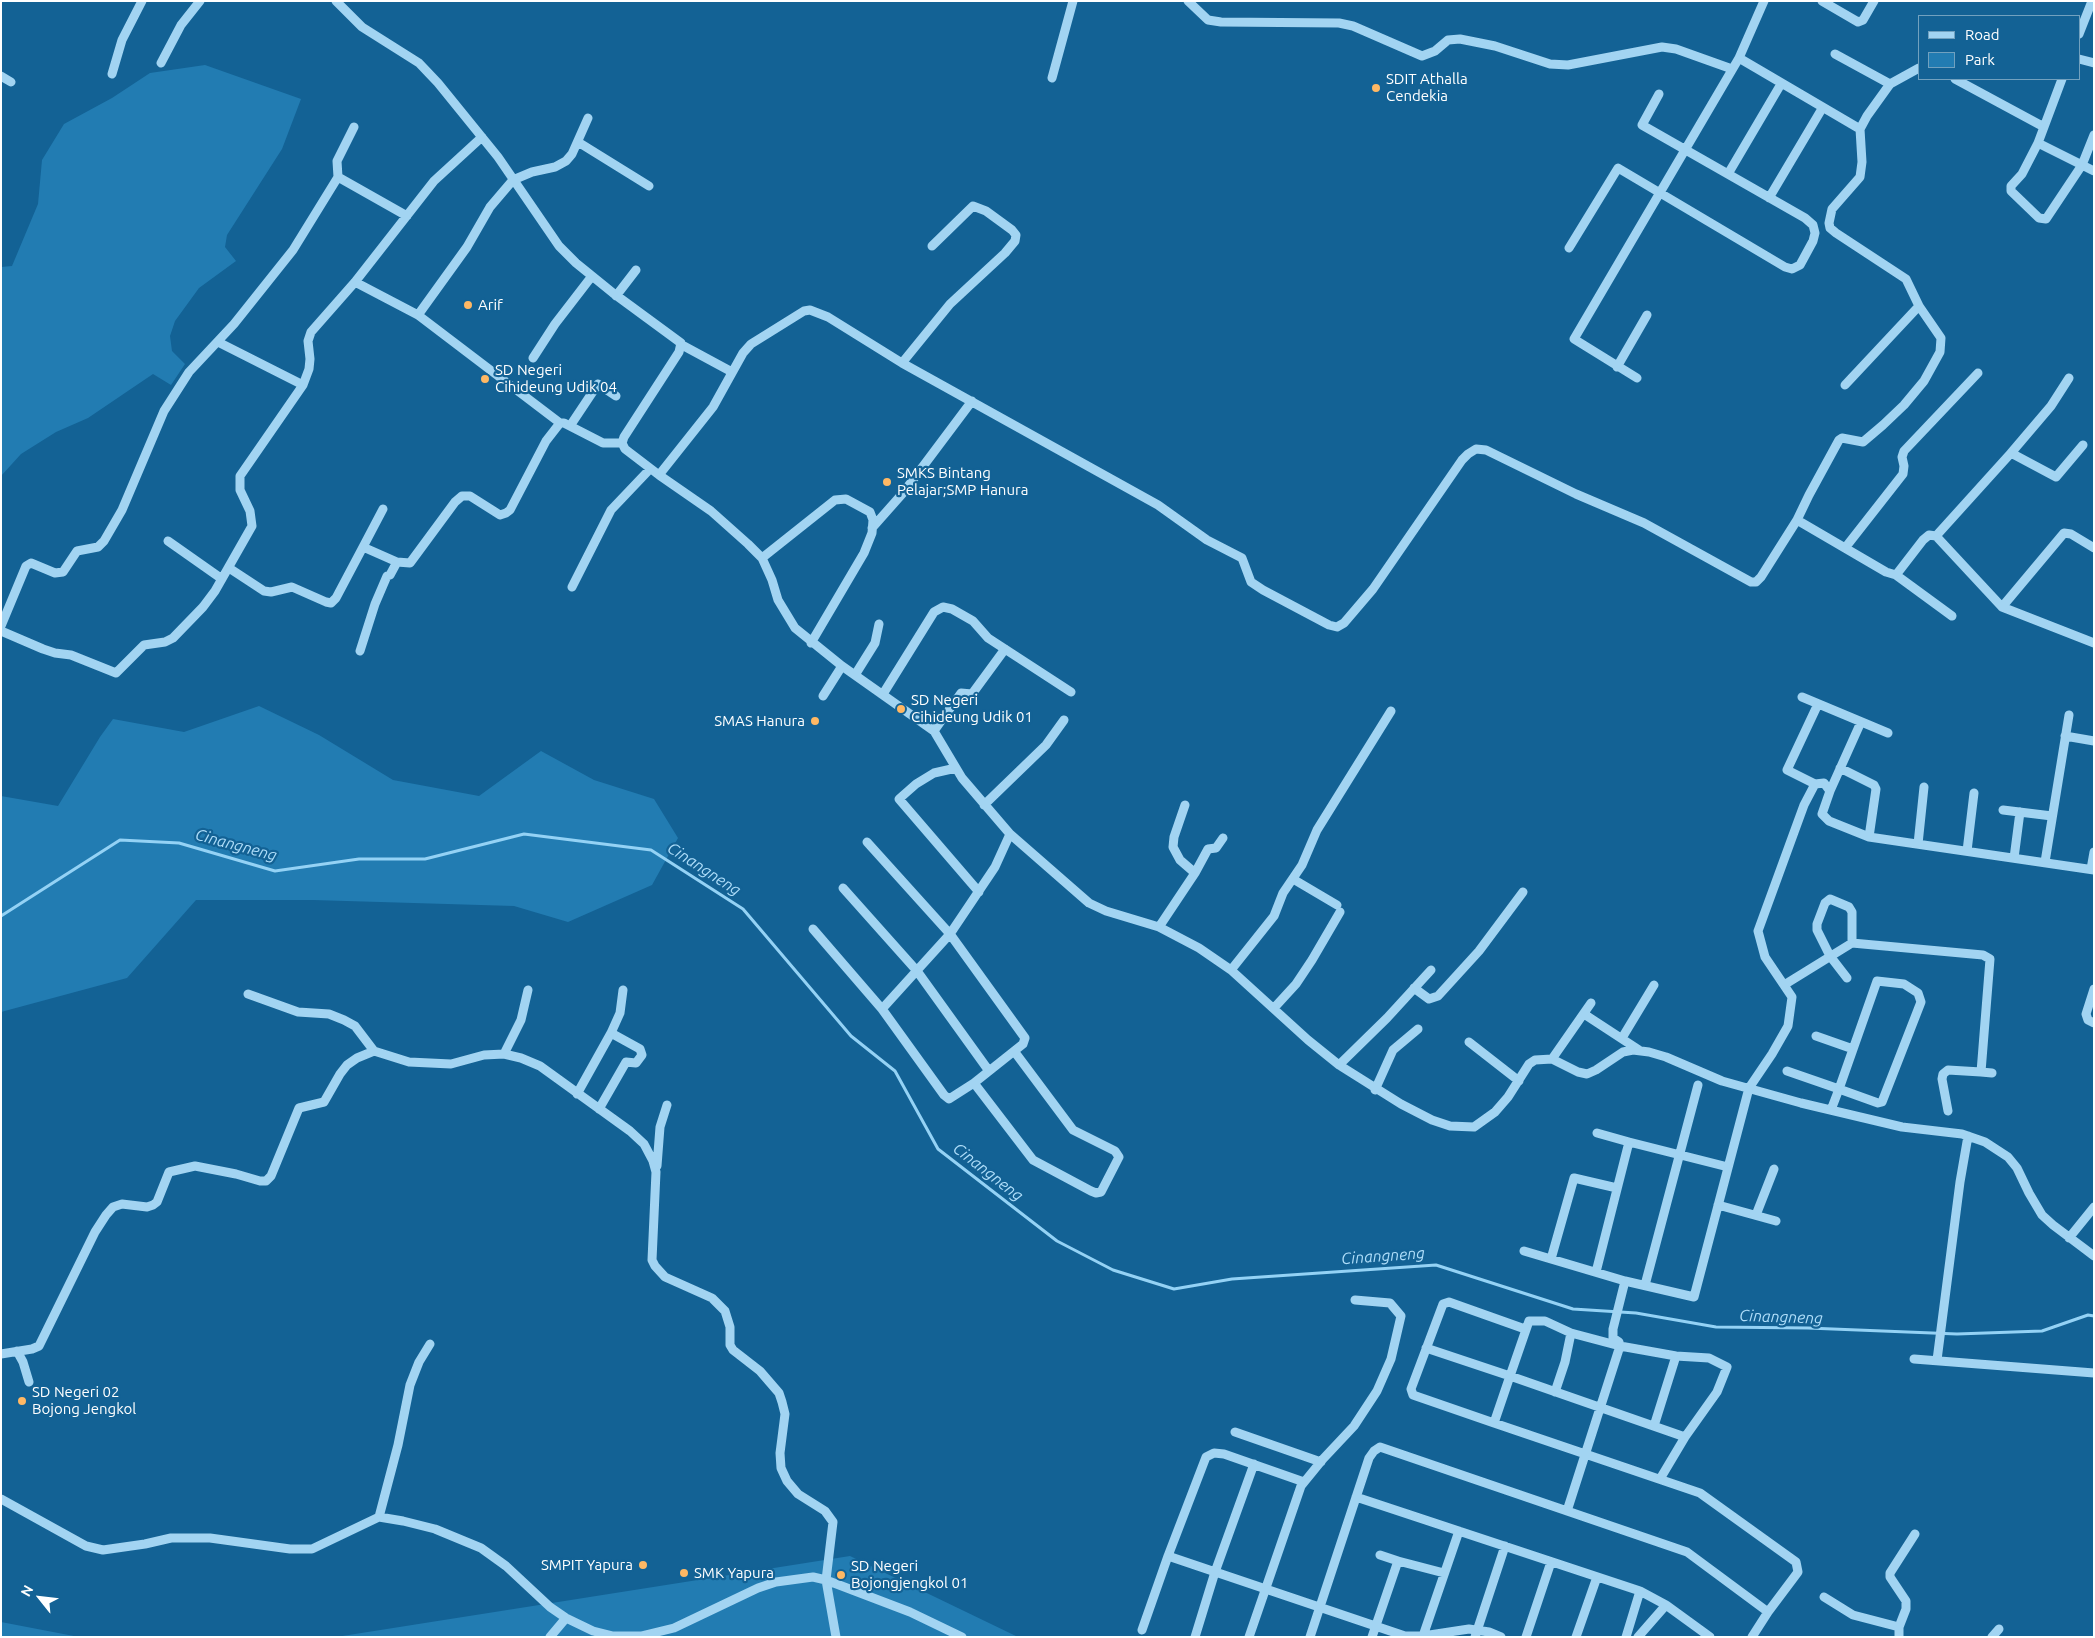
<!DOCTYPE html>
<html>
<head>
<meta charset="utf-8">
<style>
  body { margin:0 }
  #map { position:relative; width:2095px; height:1638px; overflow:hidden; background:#136295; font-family:Ubuntu,sans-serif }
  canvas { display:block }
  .frame { position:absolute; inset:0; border:2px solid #fff; pointer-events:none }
  .legend { position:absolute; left:1918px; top:15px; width:162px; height:65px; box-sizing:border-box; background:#136295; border:1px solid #71a1bf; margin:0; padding:6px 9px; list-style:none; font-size:15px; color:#fff }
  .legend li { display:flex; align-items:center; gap:10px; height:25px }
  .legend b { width:25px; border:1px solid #71a1bf }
  .north { position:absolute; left:15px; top:1573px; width:50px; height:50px; -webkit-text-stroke:4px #136295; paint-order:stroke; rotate:299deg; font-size:14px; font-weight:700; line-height:20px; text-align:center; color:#fff }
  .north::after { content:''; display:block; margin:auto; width:18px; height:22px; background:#fff; clip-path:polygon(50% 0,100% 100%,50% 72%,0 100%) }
</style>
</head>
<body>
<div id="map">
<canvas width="2095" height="1638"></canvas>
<div class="frame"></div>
<ul class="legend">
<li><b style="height:6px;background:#a2d4f2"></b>Road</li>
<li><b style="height:14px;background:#227cb2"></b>Park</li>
</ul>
<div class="north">N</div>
</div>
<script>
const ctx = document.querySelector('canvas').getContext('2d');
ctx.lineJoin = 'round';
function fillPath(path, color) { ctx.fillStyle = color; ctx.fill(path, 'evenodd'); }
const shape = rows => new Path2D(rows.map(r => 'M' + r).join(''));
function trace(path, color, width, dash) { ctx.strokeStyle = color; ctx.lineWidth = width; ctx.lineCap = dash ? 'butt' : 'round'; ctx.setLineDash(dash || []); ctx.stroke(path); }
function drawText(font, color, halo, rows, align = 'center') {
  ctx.font = font + ' Ubuntu,sans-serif'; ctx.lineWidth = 4.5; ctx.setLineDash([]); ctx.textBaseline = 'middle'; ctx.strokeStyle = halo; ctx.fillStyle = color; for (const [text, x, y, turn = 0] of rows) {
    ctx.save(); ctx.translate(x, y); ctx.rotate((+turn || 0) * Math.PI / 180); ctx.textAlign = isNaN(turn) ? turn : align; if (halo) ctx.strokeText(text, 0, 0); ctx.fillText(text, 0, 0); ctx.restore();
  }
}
fillPath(shape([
  [205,65,301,99,282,149,227,235,225,247,236,261,199,288,175,321,170,336,172,351,185,364,171,385,153,374,88,418,56,432,21,454,1,476,1,267,12,266,38,204,42,160,64,124,112,98,150,73],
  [259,706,319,735,393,780,479,796,541,751,594,780,654,799,678,838,652,885,568,922,514,906,313,900,196,900,127,978,1,1012,1,796,58,806,100,737,113,719,184,732],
  [850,1556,1018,1637,336,1637],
  [1,1622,79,1637,1,1637]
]), '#227cb2');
trace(shape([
  [1,916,120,840,179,843,275,871,359,859,425,859,524,834,651,850,743,909,851,1036,895,1071,938,1149,1057,1241,1113,1270,1174,1289,1232,1279,1436,1265,1573,1309,1636,1313,1716,1327,1808,1328,1957,1334,2042,1331,2088,1315,2094,1316]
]), '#94d2f5', 3);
trace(shape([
  [336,1,362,27,419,63,438,83,498,157,559,246,576,263,613,293,681,343,679,352,624,437,622,443,625,449,659,475,711,511,748,544,762,558,772,580,778,600,795,628,842,666,934,731,962,778,1010,834,1089,903,1106,911,1159,927,1199,948,1231,970,1308,1040,1339,1065,1401,1104,1432,1120,1450,1126,1474,1127,1495,1112,1508,1097,1529,1064,1535,1060,1552,1059,1578,1072,1587,1074,1596,1070,1623,1052,1633,1050,1649,1052,1666,1057,1722,1081,1801,1103,1902,1127,1962,1134,1985,1142,2008,1157,2017,1168,2029,1193,2042,1215,2053,1225,2094,1256],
  [1188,1,1208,20,1221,22,1339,23,1353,26,1422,56,1435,51,1448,40,1460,39,1495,46,1550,64,1568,65,1662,47,1676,49,1732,69],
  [1822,1,1858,22,1863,20,1874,1],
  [2079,34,2092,1],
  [1835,54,1890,84],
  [1739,58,1860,129],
  [2079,59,2094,63],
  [161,63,181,25,200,1],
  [1919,68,1890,84,1867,116,1860,129,1862,162,1860,177,1832,209,1829,223,1830,228,1836,233,1906,279,1919,306,1941,338,1940,352,1924,381,1904,405,1883,425,1863,442,1842,438,1839,440,1809,495,1797,520,1886,572,1896,575,1923,540,1929,535,1936,536,2002,607,2094,643],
  [112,74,122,40,142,1],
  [1,76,11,82],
  [1052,78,1073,1],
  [1955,79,2044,127,2038,143],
  [2044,127,2062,79],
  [2094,135,2082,165,2038,143,2022,174,2011,186,2011,191,2039,218,2046,219,2082,165,2094,171],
  [578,142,649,186],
  [1728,174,1781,84],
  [338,177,407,216],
  [1769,198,1823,107],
  [1569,248,1618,168,1785,267,1792,269,1800,265,1813,241,1815,233,1813,225,1805,218,1642,125,1659,94],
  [355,282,418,315,560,423],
  [616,296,636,270],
  [418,315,467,247,490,207,513,180,532,172,555,167,566,161,572,154,588,118],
  [218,342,303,385],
  [682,345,732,372],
  [533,358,555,324,592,276],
  [902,363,950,304,1005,253,1015,241,1016,235,1012,230,986,211,973,206,932,246],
  [1617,367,1647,315],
  [1637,378,1574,339,1739,58,1764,1],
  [1845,385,1919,306],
  [570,426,598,384,616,396],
  [2011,453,2051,406,2069,378],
  [659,475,713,407,743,353,751,344,804,311,810,310,828,317,902,363,1158,505,1207,540,1242,558,1251,582,1263,590,1329,625,1337,627,1344,623,1373,589,1462,460,1468,454,1476,449,1486,450,1576,494,1644,523,1751,582,1756,582,1761,577,1797,520],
  [872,528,903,493,972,401],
  [1936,536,2011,453,2056,477,2083,445],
  [168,541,222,579],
  [363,547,383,509],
  [1845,548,1903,474,1904,466,1902,457,1904,451,1978,373],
  [762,558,835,500,846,499,870,512,873,520,872,533,864,553,811,643],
  [229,568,264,591,271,592,292,587,326,602,331,603,336,598,363,547,397,562,410,563,455,502,462,496,470,496,500,515,506,513,510,510,546,441,560,423,564,423,603,443,622,443],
  [1896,575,1952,616],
  [572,587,611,510,650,469],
  [2002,607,2064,533,2071,534,2094,548],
  [1,626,26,566,31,563,55,573,63,572,77,551,98,547,104,541,122,510,164,411,189,372,234,324,293,250,338,177,337,161,354,127],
  [1,631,43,649,55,653,71,655,116,673,144,645,165,642,173,638,203,607,215,591,252,526,250,511,240,490,240,476,303,385,309,369,310,359,308,341,311,332,355,282,434,181,482,137],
  [360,651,375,604,387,576,390,575,397,562],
  [855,675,875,643,879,624],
  [883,694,934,612,943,607,952,609,973,621,988,638,1071,692],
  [823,696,842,666],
  [1802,697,1888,733],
  [934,731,961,693,972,694,1005,649],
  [2065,736,2094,741],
  [956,768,934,773,916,784,899,799,979,892],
  [1840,768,1874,785,1876,789,1869,837],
  [1815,784,1787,770,1818,704],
  [1830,791,1861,722],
  [984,805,1046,745,1064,720],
  [2003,810,2052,816],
  [867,842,950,934,1025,1038,1023,1044,974,1083,949,1099,944,1095,882,1009],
  [1918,844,1924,787],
  [1967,851,1974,793],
  [2014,858,2020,812],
  [2045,862,2069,715],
  [2091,869,2094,852],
  [1195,873,1208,849,1216,848,1223,838],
  [1293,879,1337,905],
  [843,888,917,971,989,1071],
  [1159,927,1195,873,1180,860,1173,847,1174,837,1185,805],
  [813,929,882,1009,950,934,995,867,1010,834],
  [1231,970,1274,916,1283,893,1302,865,1317,830,1391,711],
  [1847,978,1830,956,1817,930,1817,924,1825,903,1830,899,1849,907,1852,912,1852,943],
  [1784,985,1852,943,1983,955,1990,959,1981,1072,1948,1070,1943,1074,1942,1079,1948,1111],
  [1414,988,1429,999,1438,996,1479,951,1523,892],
  [2094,989,2086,1014,2088,1020,2094,1023],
  [248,994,298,1012,329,1014,344,1020,355,1026,374,1051,409,1062,451,1064,484,1055,504,1054,521,1058,540,1066,630,1131,644,1144,653,1161,656,1172,652,1260,655,1266,665,1277,712,1298,725,1311,730,1327,730,1345,733,1350,760,1371,779,1393,782,1402,785,1414,780,1453,781,1468,787,1481,798,1494,825,1511,833,1522,826,1580,836,1637],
  [1274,1008,1296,984,1312,960,1340,912],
  [1584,1014,1639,1050],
  [1816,1036,1853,1049],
  [1622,1038,1654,985],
  [1469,1042,1519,1081],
  [504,1054,521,1020,528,990],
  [1552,1059,1591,1003],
  [1339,1065,1387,1018,1431,970],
  [1787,1071,1839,1089,1878,1103,1882,1102,1921,1002,1918,993,1904,984,1877,981,1839,1089,1831,1110],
  [1981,1072,1992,1073],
  [974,1083,1033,1160,1091,1191,1096,1193,1101,1192,1119,1157,1115,1151,1073,1130,1014,1051],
  [1375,1090,1393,1050,1418,1029],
  [577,1094,611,1033,620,1013,623,990],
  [599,1109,626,1062,636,1063,642,1055,640,1049,611,1033],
  [1597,1133,1629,1142],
  [657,1166,660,1127,667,1105],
  [1718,1205,1776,1221],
  [1756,1215,1774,1169],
  [2069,1238,2094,1207],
  [1524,1251,1625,1281],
  [1551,1259,1574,1178,1617,1188],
  [1596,1272,1629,1142,1728,1167],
  [1645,1285,1698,1085],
  [1571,1333,1620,1346,1676,1356,1709,1358,1727,1367,1717,1392,1685,1437],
  [1426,1348,1510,1376,1529,1321,1545,1321,1571,1333,1565,1362,1555,1392],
  [17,1351,23,1362,29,1382],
  [1,1354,32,1349,39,1346,95,1232,106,1215,113,1207,122,1204,147,1207,153,1205,157,1202,169,1172,195,1166,236,1174,260,1181,266,1181,271,1176,299,1108,324,1102,340,1074,347,1065,357,1058,374,1051],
  [1914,1359,2094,1373],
  [1937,1360,1960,1182,1968,1136],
  [1494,1423,1413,1395,1411,1389,1443,1304,1449,1302,1525,1329],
  [1654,1426,1676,1356],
  [1235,1432,1321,1462],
  [1660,1479,1685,1437,1510,1376,1494,1423,1700,1493,1796,1562,1798,1572,1768,1612],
  [1356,1497,1640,1591,1666,1605,1710,1637],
  [1,1499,86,1546,103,1550,145,1544,171,1538,210,1538,290,1549,312,1549,379,1517,403,1521,435,1529,481,1548,506,1566,550,1607,566,1618,593,1631,613,1636,641,1636,674,1628,758,1588,776,1582,813,1577,826,1580,910,1612,962,1637],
  [1567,1511,1620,1346,1619,1342,1613,1338,1613,1329,1625,1281,1694,1297,1749,1088,1772,1054,1788,1026,1792,997,1765,957,1758,931,1804,805,1815,784,1824,783,1830,791,1822,814,1829,821,1869,837,2094,870],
  [379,1517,398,1445,410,1385,419,1362,430,1344],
  [1380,1555,1398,1561],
  [1168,1556,1405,1636,1423,1636,1469,1629,1489,1632,1501,1637],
  [1824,1597,1853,1615,1899,1627],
  [1142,1630,1168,1556,1206,1457,1214,1453,1224,1454,1304,1482],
  [1423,1636,1459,1531],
  [550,1637,566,1618],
  [1195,1637,1215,1572,1254,1464],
  [1249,1637,1301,1486,1323,1459,1354,1426,1377,1391,1391,1359,1401,1316,1390,1303,1355,1300],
  [1310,1637,1369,1458,1374,1451,1380,1447,1687,1552,1768,1612,1752,1637],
  [1372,1637,1398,1561,1444,1573],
  [1475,1637,1505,1546],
  [1526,1637,1551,1562],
  [1576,1637,1597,1577],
  [1626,1637,1640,1591],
  [1638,1637,1666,1605],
  [1899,1637,1899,1627,1906,1609,1906,1601,1890,1577,1890,1573,1915,1534],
  [1992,1637,1999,1629]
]), '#a2d4f2', 9);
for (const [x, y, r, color] of [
  [1376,88,5,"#ffb864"],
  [468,305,5,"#ffb864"],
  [485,379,5,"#ffb864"],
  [887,482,5,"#ffb864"],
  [901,709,5,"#ffb864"],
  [815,721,5,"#ffb864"],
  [22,1401,5,"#ffb864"],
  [643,1565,5,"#ffb864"],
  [684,1573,5,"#ffb864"],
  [841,1575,5,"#ffb864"]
]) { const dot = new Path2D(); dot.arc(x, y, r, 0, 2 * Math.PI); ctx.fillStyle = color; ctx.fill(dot); trace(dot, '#136295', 2); }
drawText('15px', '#fff', '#136295', [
  ["SDIT Athalla",1386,79],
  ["Cendekia",1386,96],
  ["Arif",478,305],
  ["SD Negeri",495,370],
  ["Cihideung Udik 04",495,387],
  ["SMKS Bintang",897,473],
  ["Pelajar;SMP Hanura",897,490],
  ["SD Negeri",911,700],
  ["Cihideung Udik 01",911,717],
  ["SMAS Hanura",805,721,"right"],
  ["SD Negeri 02",32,1392],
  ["Bojong Jengkol",32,1409],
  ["SMPIT Yapura",633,1565,"right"],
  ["SD Negeri",851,1566],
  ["Bojongjengkol 01",851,1583],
  ["SMK Yapura",694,1573]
], 'left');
drawText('italic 16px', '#aeddf9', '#136295', [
  ["Cinangneng",236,845,15],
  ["Cinangneng",704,869,33],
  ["Cinangneng",988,1172,38],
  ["Cinangneng",1383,1256,-4],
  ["Cinangneng",1781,1317,2]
]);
</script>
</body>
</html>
